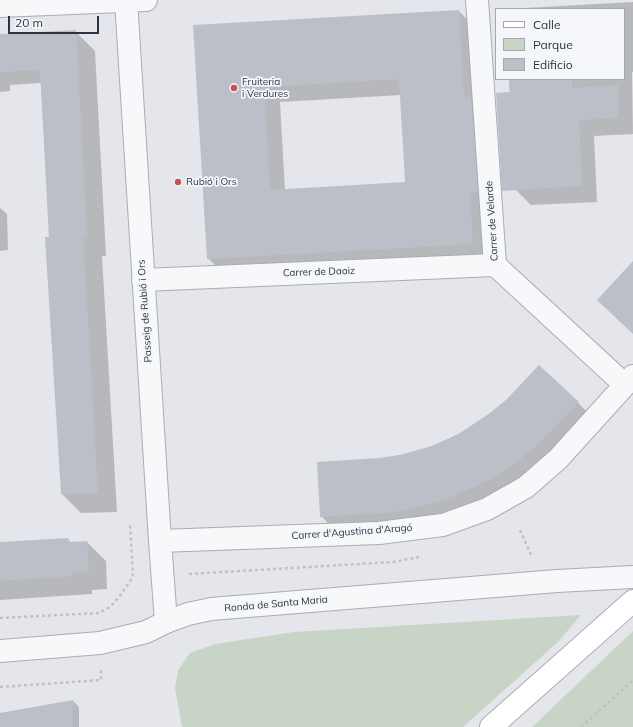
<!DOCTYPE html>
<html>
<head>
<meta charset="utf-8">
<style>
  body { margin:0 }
  #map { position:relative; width:633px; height:727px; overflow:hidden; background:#e5e6eb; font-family:Mulish,sans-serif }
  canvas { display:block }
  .legend { position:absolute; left:495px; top:8px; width:130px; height:72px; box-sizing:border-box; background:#f4f6f9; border:1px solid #a4a8b0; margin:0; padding:5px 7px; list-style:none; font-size:12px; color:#2d3243 }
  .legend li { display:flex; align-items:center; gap:8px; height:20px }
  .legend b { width:20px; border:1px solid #a4a8b0 }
  .scale { position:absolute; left:8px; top:16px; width:91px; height:18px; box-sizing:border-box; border:2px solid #2d3243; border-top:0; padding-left:5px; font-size:12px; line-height:14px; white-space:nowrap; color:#2d3243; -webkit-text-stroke:3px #f4f6f9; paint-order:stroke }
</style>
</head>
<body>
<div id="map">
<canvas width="633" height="727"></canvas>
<ul class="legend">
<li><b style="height:5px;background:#fff"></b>Calle</li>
<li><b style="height:11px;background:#c8d5c6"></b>Parque</li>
<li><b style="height:11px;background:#bcbfc8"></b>Edificio</li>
</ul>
<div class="scale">20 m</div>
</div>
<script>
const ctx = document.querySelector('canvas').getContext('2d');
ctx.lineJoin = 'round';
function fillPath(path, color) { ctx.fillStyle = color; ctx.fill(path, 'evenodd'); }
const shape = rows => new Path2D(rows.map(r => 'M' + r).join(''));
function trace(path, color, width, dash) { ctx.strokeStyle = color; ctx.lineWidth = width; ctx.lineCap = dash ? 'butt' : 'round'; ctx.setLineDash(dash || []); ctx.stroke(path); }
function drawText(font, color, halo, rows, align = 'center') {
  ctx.font = font + ' Mulish,sans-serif'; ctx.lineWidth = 3.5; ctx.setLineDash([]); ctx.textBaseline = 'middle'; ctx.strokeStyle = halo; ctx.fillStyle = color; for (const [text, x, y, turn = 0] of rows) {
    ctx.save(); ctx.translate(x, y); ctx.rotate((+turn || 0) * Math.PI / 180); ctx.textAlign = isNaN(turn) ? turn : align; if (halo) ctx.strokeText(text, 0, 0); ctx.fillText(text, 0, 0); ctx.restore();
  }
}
fillPath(shape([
  [581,615,558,642,463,727,182,727,175,688,178,670,190,653,215,644,294,632],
  [633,631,633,727,532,727]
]), '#c8d5c6');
fillPath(shape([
  [633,2,633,72,632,72,633,134,594,136,597,202,531,205,515,189,509,79,624,79,624,9,506,9],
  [459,11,475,28,489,260,224,274,208,258,194,26],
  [401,95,406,183,285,190,280,102],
  [75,31,95,51,106,256,102,256,117,512,81,513,62,494,50,238,41,83,10,85,10,91,0,92,0,35],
  [0,208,7,214,8,250,0,251],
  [539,366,598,422,489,509,341,536,321,516,379,459,420,451,460,434,477,424,508,400],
  [68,539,71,543,87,542,106,561,107,589,92,590,92,594,0,600,0,543],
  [73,701,79,707,79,727,0,727,0,717,19,710]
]), '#0003');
fillPath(shape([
  [459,10,464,97,471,96,478,192,470,192,473,244,207,259,193,25],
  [399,79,405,182,270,190,264,87],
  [76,30,87,237,83,237,98,493,61,494,45,237,49,237,40,70,0,72,0,34],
  [510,79,572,79,572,88,618,85,619,118,579,120,582,186,502,191,496,93,510,92],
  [633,261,633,334,597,300],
  [539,365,579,402,537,445,514,464,487,481,451,497,423,506,394,512,320,517,317,462,379,458,400,455,435,445,460,433,490,413,507,399],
  [68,538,69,542,87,541,89,571,73,572,73,576,0,581,0,542],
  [73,700,73,727,0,727,0,713]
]), '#bcbfc8');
const minor = shape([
  [126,0,160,541,166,622],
  [477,0,495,265,625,385],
  [0,6,146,0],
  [143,280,495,265],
  [160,541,379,533,443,525,487,509,526,487,558,459,633,376]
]);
const tertiary = shape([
  [0,651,100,643,146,632,166,622,188,614,211,609,557,581,633,577]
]);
const secondary = shape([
  [491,727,633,601]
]);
trace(minor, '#aaacb5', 24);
trace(tertiary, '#aaacb5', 24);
trace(secondary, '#aaacb5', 24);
trace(shape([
  [520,530,532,557],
  [189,574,393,562,419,557],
  [0,618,99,613,110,607,119,597,133,577,130,524],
  [0,687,101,680,101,670],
  [581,727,633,680]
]), '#bec1c7', 2.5, [3, 3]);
trace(minor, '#f7f8fa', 22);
trace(tertiary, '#f7f8fa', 22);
trace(secondary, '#fff', 22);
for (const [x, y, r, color] of [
  [234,88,4,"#c55458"],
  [178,182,4,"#c55458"]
]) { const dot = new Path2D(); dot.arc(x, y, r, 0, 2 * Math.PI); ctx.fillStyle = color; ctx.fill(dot); trace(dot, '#f4f6f9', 1.5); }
drawText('10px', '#2d3243', '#f4f6f9', [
  ["Fruiteria",242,82],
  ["i Verdures",242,94],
  ["Rubió i Ors",186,182]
], 'left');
drawText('10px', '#2d3243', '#f4f6f9', [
  ["Carrer de Velarde",492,221,-94],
  ["Carrer de Daoiz",319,272,-2],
  ["Passeig de Rubió i Ors",145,311,-94],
  ["Carrer d'Agustina d'Aragó",352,532,-4],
  ["Ronda de Santa Maria",276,604,-5]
]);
</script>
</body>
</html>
